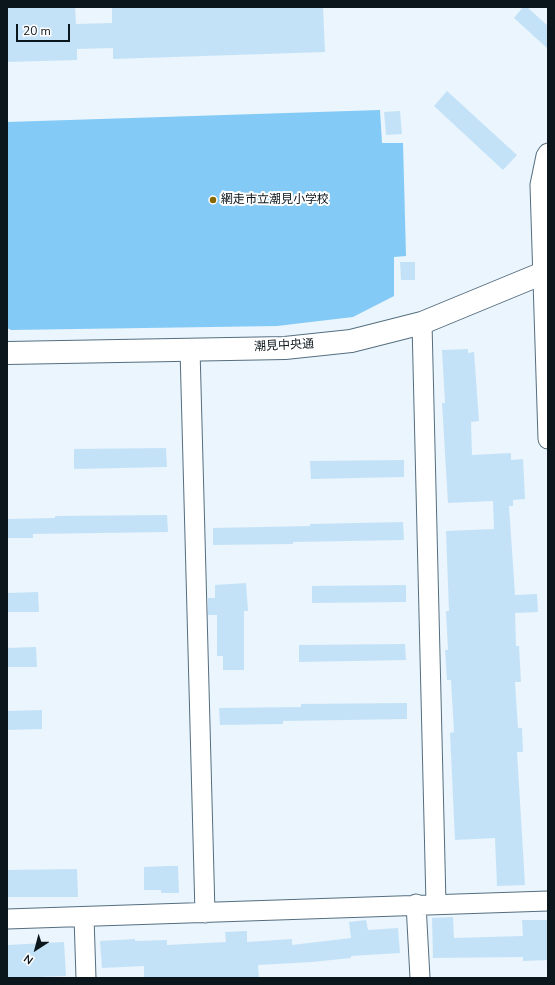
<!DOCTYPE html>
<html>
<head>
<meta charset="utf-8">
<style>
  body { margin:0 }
  #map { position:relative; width:555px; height:985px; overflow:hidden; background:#eaf5fd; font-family:"Nunito Sans",sans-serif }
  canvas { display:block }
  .frame { position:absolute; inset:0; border:8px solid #0b151c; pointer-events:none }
  .north { position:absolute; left:16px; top:929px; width:40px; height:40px; -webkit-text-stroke:3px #fff; paint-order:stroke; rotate:216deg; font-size:11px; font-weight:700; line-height:16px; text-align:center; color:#0b151c }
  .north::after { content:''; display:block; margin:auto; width:14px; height:18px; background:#0b151c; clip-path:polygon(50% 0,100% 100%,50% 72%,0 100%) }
  .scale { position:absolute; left:16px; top:24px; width:54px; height:18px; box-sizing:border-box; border:2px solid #0b151c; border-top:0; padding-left:5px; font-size:12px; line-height:14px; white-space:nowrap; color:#0b151c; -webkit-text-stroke:3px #fff; paint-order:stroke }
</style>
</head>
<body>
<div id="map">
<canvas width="555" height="985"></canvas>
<div class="frame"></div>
<div class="north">N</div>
<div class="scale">20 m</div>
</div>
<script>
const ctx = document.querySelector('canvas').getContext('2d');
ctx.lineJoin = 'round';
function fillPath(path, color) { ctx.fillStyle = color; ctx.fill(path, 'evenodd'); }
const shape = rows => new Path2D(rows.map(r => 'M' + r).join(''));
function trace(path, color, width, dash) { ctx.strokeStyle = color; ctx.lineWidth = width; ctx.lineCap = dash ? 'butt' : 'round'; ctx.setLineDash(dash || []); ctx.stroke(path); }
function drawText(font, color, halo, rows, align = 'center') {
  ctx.font = font + ' "Nunito Sans","Noto Sans JP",sans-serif'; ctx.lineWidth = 4; ctx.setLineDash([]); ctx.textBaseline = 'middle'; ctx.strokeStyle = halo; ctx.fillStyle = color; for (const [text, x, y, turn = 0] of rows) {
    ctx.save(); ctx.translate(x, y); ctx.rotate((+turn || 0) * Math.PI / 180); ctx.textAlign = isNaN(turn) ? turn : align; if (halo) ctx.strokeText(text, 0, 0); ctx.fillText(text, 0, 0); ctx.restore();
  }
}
fillPath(shape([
  [380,110,382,143,403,143,406,256,394,257,394,296,353,317,277,326,11,330,7,328,7,122]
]), '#84caf6');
fillPath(shape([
  [75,7,76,24,112,23,112,7,323,7,325,52,113,59,113,48,77,49,77,60,7,62,7,8],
  [523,7,527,7,548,26,548,49,514,18],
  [447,91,517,155,503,170,434,106],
  [400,111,402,134,386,135,384,112],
  [400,262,415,262,415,280,401,280],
  [468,349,468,353,474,352,479,421,471,422,472,455,511,453,511,460,523,459,525,499,513,500,513,506,509,506,515,595,537,594,538,612,515,613,516,646,519,646,521,682,515,682,518,728,522,728,523,752,517,752,525,885,497,886,495,838,455,840,450,733,454,732,451,680,447,680,445,650,448,650,446,611,449,611,446,531,494,529,493,501,448,503,442,403,445,403,442,350],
  [166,448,167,467,74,469,74,449],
  [404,460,404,477,311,479,310,461],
  [167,515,168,532,33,534,33,538,7,538,7,519,55,518,55,516],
  [403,522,404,540,293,542,293,544,213,545,213,528,310,526,310,524],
  [246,583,248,611,244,611,244,670,223,670,223,656,217,656,217,615,208,615,208,598,215,598,215,585],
  [406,585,406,602,312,603,312,586],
  [38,592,39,612,7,612,7,593],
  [405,644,406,660,299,662,299,645],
  [36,647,37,667,7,667,7,648],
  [407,703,407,719,283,721,283,724,220,725,219,708,301,707,301,704],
  [42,710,42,729,7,730,7,711],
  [167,866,178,866,179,893,161,893,161,890,144,890,144,867],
  [77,869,78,897,7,897,7,870],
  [453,917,454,938,523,936,522,920,548,920,548,960,523,961,523,957,433,958,432,918],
  [366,920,368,930,398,928,400,953,351,956,351,958,312,962,258,965,259,978,144,978,144,966,102,968,100,941,135,939,135,941,167,940,167,945,226,942,225,932,247,931,247,942,292,939,292,945,351,938,349,922],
  [64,942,66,976,7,978,7,945]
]), '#c4e2f7');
const minor = shape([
  [548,153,546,156,540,185,548,439],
  [422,323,436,904],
  [190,349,205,913],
  [416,904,420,978],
  [84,917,86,978],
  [7,919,548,901]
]);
const tertiary = shape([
  [7,353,285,348,351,341,422,323,548,271]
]);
trace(minor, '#556e7f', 21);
trace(tertiary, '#556e7f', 24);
trace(minor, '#fff', 19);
trace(tertiary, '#fff', 22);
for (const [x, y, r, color] of [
  [213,200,4,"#876804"]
]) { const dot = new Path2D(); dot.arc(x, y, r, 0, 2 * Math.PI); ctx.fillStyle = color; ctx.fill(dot); trace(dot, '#fff', 1.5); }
drawText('12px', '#0b151c', '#fff', [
  ["網走市立潮見小学校",221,200]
], 'left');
drawText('12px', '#0b151c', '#fff', [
  ["潮見中央通",284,346,-3]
]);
</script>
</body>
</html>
